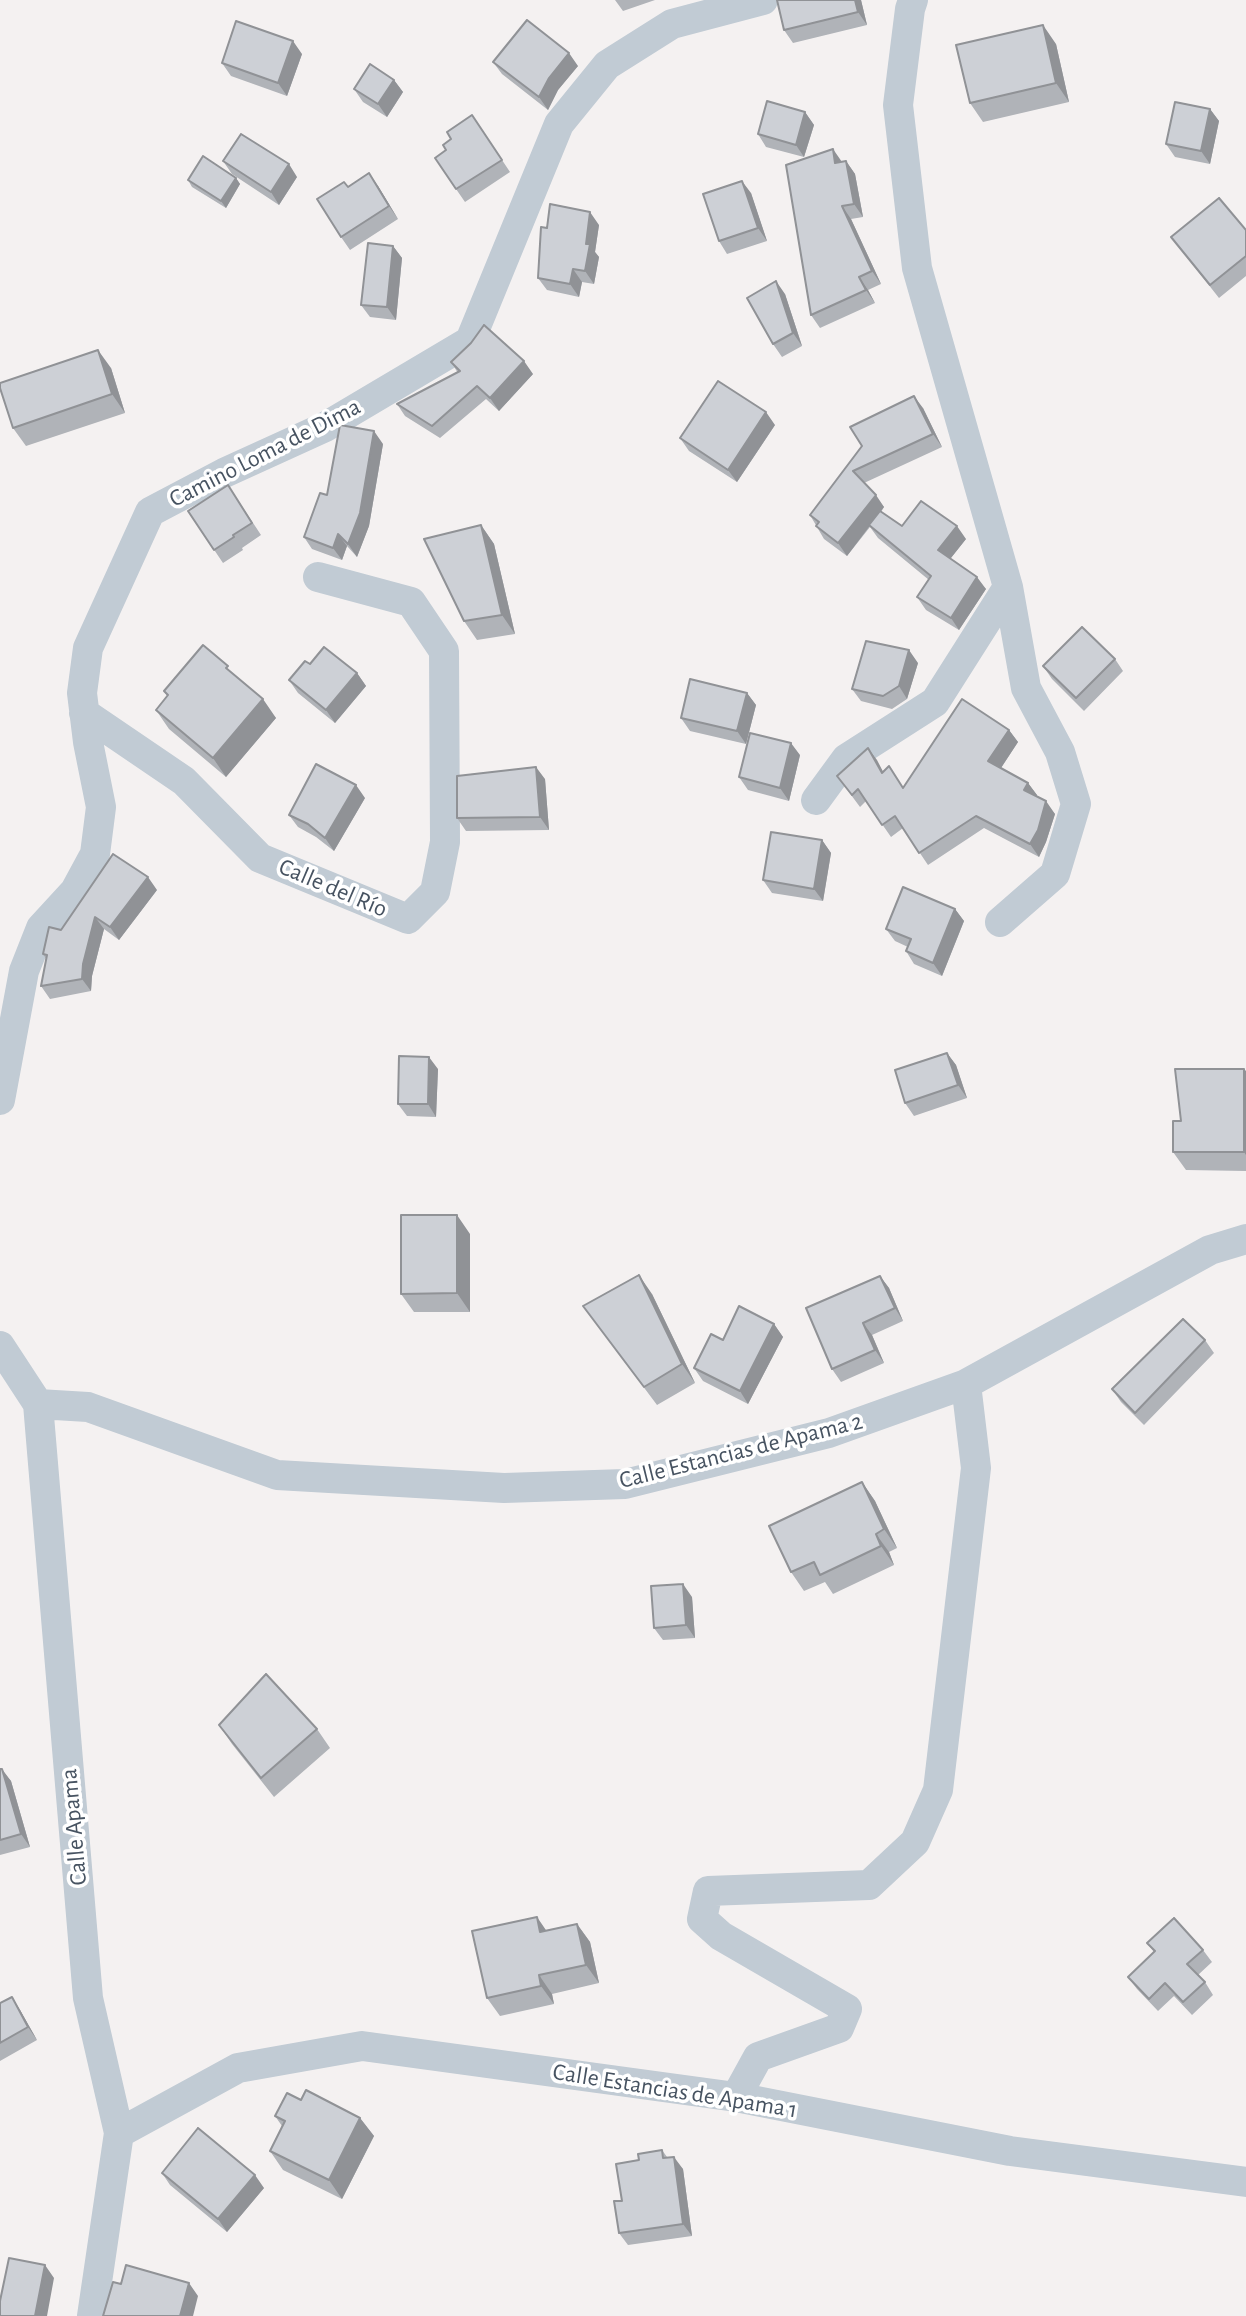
<!DOCTYPE html>
<meta charset="utf-8">
<style>
body{margin:0}
canvas{display:block;background:#f4f1f1}
</style>
<canvas width="1246" height="2316"></canvas>
<script>
const ctx = document.querySelector('canvas').getContext('2d');
ctx.lineJoin = 'round';
const poly = rows => new Path2D(rows.map(r => 'M' + r).join(''));
function strokePath(path, color, width, dash) { ctx.strokeStyle = color; ctx.lineWidth = width; ctx.lineCap = dash ? 'butt' : 'round'; ctx.setLineDash(dash || []); ctx.stroke(path); }
function fill(path, color) { ctx.fillStyle = color; ctx.fill(path, 'evenodd'); }
function label(font, color, halo, rows, align = 'center') {
  ctx.font = font + ' "Alegreya Sans",sans-serif'; ctx.lineWidth = 7; ctx.setLineDash([]); ctx.textBaseline = 'middle'; ctx.strokeStyle = halo; ctx.fillStyle = color; for (const [text, x, y, turn = 0] of rows) {
    ctx.save(); ctx.translate(x, y); ctx.rotate((+turn || 0) * Math.PI / 180); ctx.textAlign = isNaN(turn) ? turn : align; if (halo) ctx.strokeText(text, 0, 0); ctx.fillText(text, 0, 0); ctx.restore();
  }
}
strokePath(poly([
 [913,0,910,9,898,105,917,268,1008,587,1026,688,1060,752,1076,804,1055,874,1000,922],
 [84,713,184,781,260,858,408,919,435,892,445,842,444,651,411,602,318,577],
 [816,800,846,759,935,702,1008,587],
 [0,1100,24,971,41,928,75,891,95,854,101,807,88,742,82,693,88,648,150,512,224,473,325,427,470,341,559,124,607,65,672,24,763,0],
 [0,1346,38,1404,88,1998,119,2133,92,2316],
 [38,1404,88,1407,277,1475,504,1488,625,1484,829,1433,966,1384,1210,1250,1246,1239],
 [736,2097,758,2057,839,2028,847,2009,721,1936,702,1919,708,1891,869,1885,915,1842,938,1790,976,1468,966,1384],
 [119,2133,238,2068,362,2046,736,2097,1010,2151,1246,2182]
]), '#c1cbd4', 30);
fill(poly([
 [615,0,655,0,623,11],
 [861,0,867,25,793,43,784,30],
 [1056,44,1069,102,983,122,970,103],
 [302,54,287,96,231,76,222,63],
 [493,62,578,66,558,90,548,110,502,74],
 [394,80,403,92,387,117,363,102,354,89],
 [1210,109,1219,121,1210,164,1175,157,1166,144],
 [805,112,814,125,804,157,766,147,758,134],
 [472,115,510,172,465,202,456,189,451,139],
 [223,161,297,177,279,205,232,174],
 [846,161,855,174,863,217,851,219,881,284,868,290,875,303,820,328,811,315,842,162],
 [236,178,240,184,226,208,192,187,188,180],
 [378,186,398,219,350,250,341,237,348,187],
 [751,193,767,241,727,254,719,241],
 [599,225,595,252,599,257,594,284,582,282,579,297,547,290,538,278,547,228],
 [1246,230,1246,276,1219,298,1171,237],
 [393,246,402,258,396,320,370,317,361,305],
 [785,294,802,346,782,357,773,344],
 [451,362,533,374,499,411,486,399,440,438,405,416,397,404,458,373],
 [111,368,125,413,26,446,13,428],
 [923,408,942,447,864,483,884,507,881,512,902,526,966,539,950,559,986,589,959,630,926,610,917,597,929,580,878,538,870,527,847,556,824,539,810,515,862,446],
 [775,425,737,482,689,451,680,438],
 [383,444,369,526,357,557,347,546,342,560,312,549,304,537,327,495],
 [228,485,261,535,242,548,243,550,223,563,188,511],
 [481,525,494,544,515,634,477,640,464,621],
 [1115,659,1123,671,1084,711,1052,679,1043,666],
 [918,663,907,699,892,709,861,701,852,689],
 [310,664,357,673,366,686,335,723,298,693,289,680],
 [234,675,276,718,226,777,169,729,156,710,167,696,164,691],
 [747,693,756,705,746,744,690,731,681,718],
 [1009,730,1018,742,1001,768,1028,783,1037,795,1036,796,1055,814,1046,842,1039,857,984,828,928,865,903,828,891,837,866,801,860,807,837,776,868,748,883,772,903,787],
 [800,755,789,801,748,790,739,777],
 [545,779,549,830,466,831,457,818],
 [365,798,334,851,316,837,298,827,289,815],
 [822,840,831,853,823,901,772,893,763,880],
 [157,890,119,940,104,929,92,976,91,991,50,999,41,986,46,959,43,954,61,930],
 [955,909,964,921,942,976,914,964,906,951,908,947,895,941,886,929],
 [947,1053,956,1065,967,1098,914,1116,905,1103],
 [438,1069,436,1117,407,1116,398,1104],
 [1246,1071,1246,1171,1186,1170,1173,1152,1181,1121],
 [470,1234,470,1312,414,1312,401,1294],
 [880,1276,889,1288,903,1321,872,1335,884,1363,841,1382,832,1369],
 [652,1294,695,1383,657,1405,583,1306],
 [774,1324,783,1337,748,1404,703,1381,694,1368,723,1340],
 [1205,1340,1214,1353,1144,1425,1121,1402,1112,1389],
 [862,1482,875,1501,897,1548,889,1552,894,1565,833,1594,825,1582,804,1591,791,1572],
 [692,1597,695,1638,663,1640,654,1628],
 [219,1725,317,1729,330,1748,274,1797,232,1744],
 [0,1769,11,1781,30,1847,0,1855],
 [577,1924,590,1942,599,1983,552,1994,554,2004,500,2016,487,1998,546,1931],
 [1147,1943,1203,1950,1212,1962,1198,1975,1205,1982,1213,1995,1192,2015,1174,1996,1158,2011,1137,1989,1128,1977,1154,1952],
 [0,2003,20,2010,37,2040,0,2061],
 [301,2100,360,2118,374,2136,342,2199,283,2170,270,2151,282,2126,275,2116],
 [662,2150,667,2157,683,2169,692,2236,628,2245,619,2233,622,2201,639,2160],
 [162,2173,264,2188,227,2232,170,2185]
]), '#b0b3b8');
fill(poly([
 [855,0,861,0,867,25,858,12],
 [1043,25,1056,44,1069,102,1056,83],
 [293,41,302,54,287,96,278,83],
 [569,53,578,66,558,90,548,110,539,97,549,78],
 [394,80,403,92,387,117,378,104],
 [1210,109,1219,121,1210,164,1201,151],
 [805,112,814,125,804,157,796,145],
 [833,149,842,162,835,163],
 [846,161,855,174,863,217,854,204],
 [289,164,297,177,279,205,271,192],
 [369,173,378,186,398,219,389,206],
 [236,178,240,184,226,208,221,201],
 [742,181,751,193,767,241,758,228],
 [842,206,851,219,881,284,872,271],
 [590,212,599,225,595,252,599,257,594,284,585,271,586,244],
 [393,246,402,258,396,320,387,307],
 [573,269,582,282,579,297,570,284],
 [859,277,868,290,875,303,866,290],
 [776,281,785,294,802,346,793,333],
 [98,350,111,368,125,413,112,394],
 [524,361,533,374,499,411,490,398],
 [914,396,923,408,942,447,933,434],
 [766,412,775,425,737,482,728,470],
 [374,431,383,444,369,526,357,557,348,544],
 [876,495,884,507,847,556,838,543],
 [481,525,494,544,515,634,502,615],
 [957,526,966,539,947,563,938,550],
 [338,534,347,546,342,560,333,548],
 [977,577,986,589,959,630,951,618],
 [909,650,918,663,907,699,899,686],
 [357,673,366,686,335,723,326,710],
 [747,693,756,705,746,744,737,731],
 [263,699,276,718,226,777,213,758],
 [1009,730,1018,742,997,774,988,761],
 [791,743,800,755,789,801,780,788],
 [868,748,877,760,890,785,882,773],
 [536,767,545,779,549,830,540,817],
 [1028,783,1037,795,1033,802,1024,790],
 [356,785,365,798,334,851,325,838],
 [1046,801,1055,814,1046,842,1039,857,1030,844],
 [822,840,831,853,823,901,814,889],
 [148,877,157,890,119,940,110,927],
 [955,909,964,921,942,976,933,963],
 [95,917,104,929,92,976,91,991,82,979,83,964],
 [947,1053,956,1065,967,1098,958,1085],
 [429,1057,438,1069,436,1117,428,1104],
 [1244,1069,1246,1071,1246,1155,1244,1152],
 [457,1215,470,1234,470,1312,457,1293],
 [639,1275,652,1294,695,1383,682,1364],
 [880,1276,889,1288,903,1321,895,1308],
 [863,1323,872,1335,884,1363,875,1350],
 [774,1324,783,1337,748,1404,740,1391],
 [862,1482,875,1501,897,1548,884,1529],
 [876,1534,889,1552,894,1565,881,1546],
 [683,1584,692,1597,695,1638,686,1625],
 [2,1769,11,1781,30,1847,21,1834],
 [537,1917,550,1936,540,1932],
 [577,1924,590,1942,599,1983,586,1965],
 [539,1975,552,1994,554,2004,541,1986],
 [12,1997,20,2010,37,2040,28,2027],
 [360,2118,374,2136,342,2199,329,2180],
 [674,2157,683,2169,692,2236,683,2224],
 [255,2175,264,2188,227,2232,218,2219],
 [45,2265,54,2278,47,2316,35,2316],
 [189,2283,198,2296,193,2316,180,2316]
]), '#909296');
const building = poly([
 [777,0,855,0,858,12,784,30,777,0],
 [527,20,569,53,549,78,539,97,493,62,527,20],
 [236,21,293,41,278,83,222,63,236,21],
 [1043,25,1056,83,970,103,956,45,1043,25],
 [370,64,394,80,378,104,354,89,370,64],
 [767,101,805,112,796,145,758,134,767,101],
 [1175,102,1210,109,1201,151,1166,144,1175,102],
 [472,115,502,160,456,189,435,158,446,150,443,145,451,139,447,132,472,115],
 [241,134,289,164,271,192,223,161,241,134],
 [833,149,835,163,846,161,854,204,842,206,872,271,859,277,866,290,811,315,786,165,833,149],
 [203,156,236,178,221,201,188,180,203,156],
 [369,173,389,206,341,237,317,199,344,182,348,187,369,173],
 [742,181,758,228,719,241,703,194,742,181],
 [1219,198,1246,230,1246,256,1210,285,1171,237,1219,198],
 [550,204,590,212,586,244,590,244,585,271,573,269,570,284,538,278,541,227,547,228,550,204],
 [368,243,393,246,387,307,361,305,368,243],
 [776,281,793,333,773,344,747,298,776,281],
 [484,325,524,361,490,398,477,386,432,426,397,404,460,371,451,362,471,343,484,325],
 [98,350,112,394,13,428,0,388,0,383,98,350],
 [718,381,766,412,728,470,680,438,718,381],
 [914,396,933,434,853,471,876,495,838,543,816,526,819,522,810,515,862,446,850,427,914,396],
 [340,425,374,431,360,513,348,544,338,534,333,548,304,537,320,493,327,495,340,425],
 [228,485,252,523,233,535,234,537,214,550,188,511,228,485],
 [921,501,957,526,938,550,977,577,951,618,917,597,931,576,869,525,880,511,902,526,921,501],
 [481,525,502,615,464,621,424,539,481,525],
 [1082,627,1115,659,1076,698,1043,666,1082,627],
 [866,641,909,650,899,686,883,696,852,689,866,641],
 [203,645,228,666,226,668,263,699,213,758,156,710,168,695,164,691,203,645],
 [324,647,357,673,326,710,289,680,305,661,310,664,324,647],
 [690,679,747,693,737,731,681,718,690,679],
 [962,699,1009,730,988,761,1028,783,1024,790,1046,801,1038,830,1030,844,976,816,919,853,895,816,882,825,858,789,852,795,837,776,868,748,882,773,889,766,903,788,962,699],
 [750,733,791,743,780,788,739,777,750,733],
 [316,764,356,785,325,838,308,824,289,815,316,764],
 [536,767,540,817,457,818,457,776,536,767],
 [771,832,822,840,814,889,763,880,771,832],
 [113,854,148,877,110,927,95,917,83,964,82,979,41,986,47,955,43,954,49,927,61,930,113,854],
 [903,887,955,909,933,963,906,951,911,939,886,929,903,887],
 [947,1053,958,1085,905,1103,895,1070,947,1053],
 [399,1056,429,1057,428,1104,398,1104,399,1056],
 [1175,1069,1244,1069,1244,1152,1173,1152,1173,1121,1181,1121,1175,1069],
 [401,1215,457,1215,457,1293,401,1294,401,1215],
 [639,1275,682,1364,644,1387,583,1306,639,1275],
 [880,1276,895,1308,863,1323,875,1350,832,1369,806,1308,880,1276],
 [739,1306,774,1324,740,1391,694,1368,711,1334,723,1340,739,1306],
 [1183,1319,1205,1340,1135,1413,1112,1389,1183,1319],
 [862,1482,884,1529,876,1534,881,1546,820,1575,814,1562,791,1572,769,1526,862,1482],
 [683,1584,686,1625,654,1628,651,1586,683,1584],
 [266,1674,317,1729,261,1778,219,1725,266,1674],
 [0,1769,2,1769,21,1834,0,1840,0,1769],
 [537,1917,540,1932,577,1924,586,1965,539,1975,541,1986,487,1998,472,1931,537,1917],
 [1174,1918,1203,1950,1187,1964,1205,1982,1183,2002,1165,1983,1149,1999,1128,1977,1155,1951,1147,1943,1174,1918],
 [12,1997,28,2027,0,2043,0,2003,12,1997],
 [306,2090,360,2118,329,2180,270,2151,285,2121,275,2116,287,2093,301,2100,306,2090],
 [198,2128,255,2175,218,2219,162,2173,198,2128],
 [662,2150,663,2158,674,2157,683,2224,619,2233,614,2201,622,2201,616,2164,639,2160,638,2154,662,2150],
 [9,2258,45,2265,35,2316,0,2316,0,2301,9,2258],
 [126,2265,189,2283,180,2316,103,2316,113,2282,121,2284,126,2265]
]);
fill(building, '#cdd0d6');
strokePath(building, '#909296', 2);
label('24px', '#475361', '#fff', [
 ["Camino Loma de Dima",265,453,-27],
 ["Calle del Río",333,888,23],
 ["Calle Estancias de Apama 2",741,1451,-14],
 ["Calle Apama",74,1827,-95],
 ["Calle Estancias de Apama 1",675,2091,9]
]);
</script>
